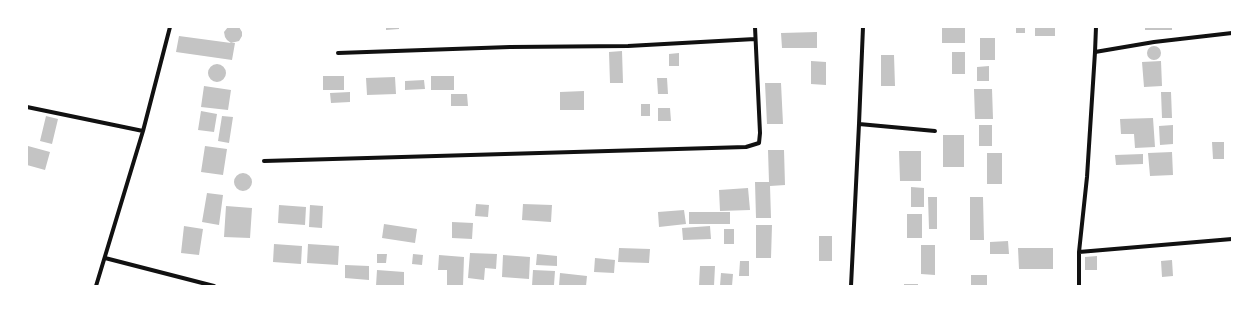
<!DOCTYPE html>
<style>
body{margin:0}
#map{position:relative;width:1259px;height:313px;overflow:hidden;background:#fff;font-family:"Nunito Sans",sans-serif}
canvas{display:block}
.frame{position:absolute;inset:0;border:28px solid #fff;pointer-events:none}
</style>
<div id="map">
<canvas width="1259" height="313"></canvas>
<div class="frame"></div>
</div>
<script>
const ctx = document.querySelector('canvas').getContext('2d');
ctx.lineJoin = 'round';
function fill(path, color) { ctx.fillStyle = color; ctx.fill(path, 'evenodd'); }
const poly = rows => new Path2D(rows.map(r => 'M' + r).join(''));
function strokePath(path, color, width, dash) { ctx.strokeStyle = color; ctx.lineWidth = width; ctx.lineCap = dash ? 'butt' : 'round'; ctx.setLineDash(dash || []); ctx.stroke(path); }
fill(poly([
 [228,27,239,27,242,32,242,36,239,41,231,43,235,43,232,60,176,52,179,36,231,43,227,40,225,37,224,32],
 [386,27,399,27,399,29,386,30],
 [942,27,965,27,965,43,942,43],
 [1016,27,1025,27,1025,33,1016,33],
 [1035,27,1055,27,1055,36,1035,36],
 [1145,27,1172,27,1172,30,1145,30],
 [817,32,817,48,782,48,781,33],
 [980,38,995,38,995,60,980,60],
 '1147 53a7 7 0 1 1 14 0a7 7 0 1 1-14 0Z',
 [622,51,623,83,610,83,609,52],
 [952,52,965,52,965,74,952,74],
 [679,53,679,66,669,66,669,54],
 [881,55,894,55,895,86,881,86],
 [811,61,826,62,826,85,811,84],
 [1161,61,1162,86,1144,87,1142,62],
 '208 73a9 9 0 1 1 18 0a9 9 0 1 1-18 0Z',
 [989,66,989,81,977,81,977,67],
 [323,76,344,76,344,90,323,90],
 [431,76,454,76,454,90,431,90],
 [395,77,396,94,367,95,366,78],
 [657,78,667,78,668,94,658,94],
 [424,80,425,89,405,90,405,81],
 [765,83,781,83,783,124,767,124],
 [204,86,231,90,228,110,201,107],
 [974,89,992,89,993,119,975,119],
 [584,91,584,110,560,110,560,92],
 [350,92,350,102,331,103,330,93],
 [1161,92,1171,92,1172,118,1162,118],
 [451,94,467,94,468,106,451,106],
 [641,104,650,104,650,116,641,116],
 [658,108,670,108,671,121,658,121],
 [201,111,217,114,214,132,198,130],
 [46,116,58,119,52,144,40,141],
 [222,116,233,117,229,143,218,141],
 [1153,118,1155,147,1135,148,1134,134,1121,134,1120,119],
 [979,125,992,125,992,146,979,146],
 [1173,125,1173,144,1160,145,1159,126],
 [943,135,964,135,964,167,943,167],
 [1212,142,1224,142,1224,159,1213,159],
 [28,146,50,152,45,170,27,165],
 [205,146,227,149,223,175,201,172],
 [768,150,784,150,785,185,770,186,771,218,756,218,755,182,769,182],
 [899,151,921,151,921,181,900,181],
 [1172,152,1173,175,1150,176,1148,153],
 [987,153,1002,153,1002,184,987,184],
 [1143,154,1143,164,1116,165,1115,155],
 '234 182a9 9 0 1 1 18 0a9 9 0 1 1-18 0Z',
 [911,187,924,188,924,207,911,207],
 [748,188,750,210,720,211,719,190],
 [207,193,223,195,219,225,202,222],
 [928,197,937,197,937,229,929,229],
 [970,197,983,197,984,240,970,240],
 [476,204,489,205,488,217,475,216],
 [523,204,552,205,551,222,522,220],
 [279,205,306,207,305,225,278,223],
 [310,205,323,206,322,228,309,227],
 [226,206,252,208,250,238,224,237],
 [684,210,686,224,659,227,658,212],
 [689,212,730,212,730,224,689,224],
 [907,214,922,214,922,238,907,238],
 [452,222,473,223,472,239,452,238],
 [384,224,417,229,415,243,382,238],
 [756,225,772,225,771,258,756,258],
 [184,226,203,229,199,255,181,253],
 [710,226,711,239,683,240,682,228],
 [724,229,734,229,734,244,724,244],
 [819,236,832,236,832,261,819,261],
 [1008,241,1009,254,990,254,990,242],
 [274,244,302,246,301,264,273,262],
 [308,244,339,246,338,265,307,263],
 [921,245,935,245,935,275,921,274],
 [619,248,650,249,649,263,618,262],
 [1018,248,1053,248,1053,269,1019,269],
 [470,253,497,254,496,269,485,268,484,280,468,278],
 [377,254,387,254,386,263,377,263],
 [413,254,423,255,422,265,412,264],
 [537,254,557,256,557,266,536,265],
 [439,255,464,257,463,286,447,285,447,270,438,270],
 [503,255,530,257,529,279,502,277],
 [1097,256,1097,270,1085,270,1085,257],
 [595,258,615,260,614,273,594,272],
 [1172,260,1173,276,1162,277,1161,261],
 [740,261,749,261,749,276,739,276],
 [345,265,369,266,369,280,345,278],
 [700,266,715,266,714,286,699,286],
 [377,270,404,272,404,286,376,286],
 [533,270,555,271,554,285,532,286],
 [560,273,587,276,586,286,559,286],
 [721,273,733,274,732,286,720,286],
 [971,275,987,275,987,286,971,286],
 [904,284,918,284,918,286,904,286]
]), '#c4c4c4');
strokePath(poly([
 [1095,52,1154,42,1232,33],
 [338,53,510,47,628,46,755,39],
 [27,107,143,131],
 [859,124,935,131],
 [264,161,746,147,759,143,760,133,755,27],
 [1079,252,1232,239],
 [105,258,214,286],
 [96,286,143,131,170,27],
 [851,286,859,124,863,27],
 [1079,286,1079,252,1087,177,1095,52,1096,27]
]), '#111', 4);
</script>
